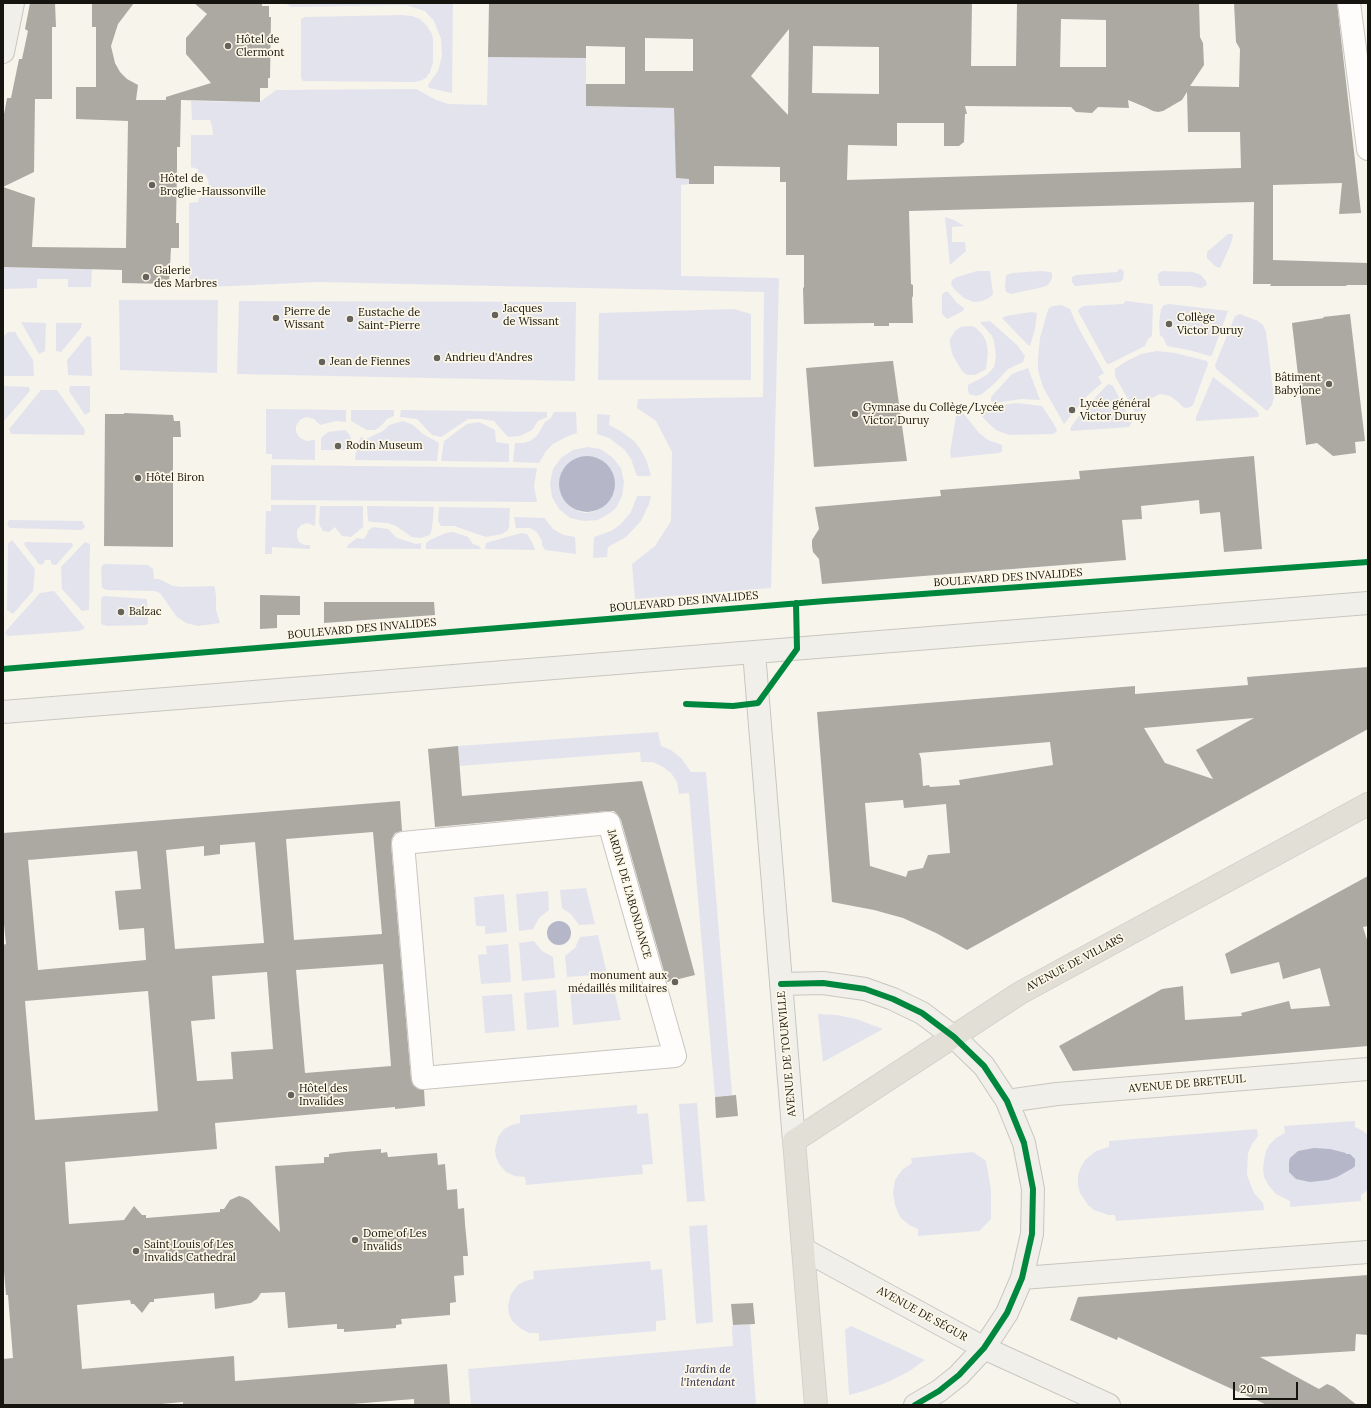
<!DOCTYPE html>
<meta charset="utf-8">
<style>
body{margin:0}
#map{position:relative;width:1371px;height:1408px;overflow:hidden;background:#f7f4ec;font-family:Lora,serif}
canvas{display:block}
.frame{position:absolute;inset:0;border:4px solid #16140e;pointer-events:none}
.scale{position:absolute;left:1233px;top:1382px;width:65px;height:18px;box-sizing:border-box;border:2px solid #16140e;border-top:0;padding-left:5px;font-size:12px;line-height:14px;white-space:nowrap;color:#16140e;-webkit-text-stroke:3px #fcf7e7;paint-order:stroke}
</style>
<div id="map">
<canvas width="1371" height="1408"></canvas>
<div class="frame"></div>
<div class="scale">20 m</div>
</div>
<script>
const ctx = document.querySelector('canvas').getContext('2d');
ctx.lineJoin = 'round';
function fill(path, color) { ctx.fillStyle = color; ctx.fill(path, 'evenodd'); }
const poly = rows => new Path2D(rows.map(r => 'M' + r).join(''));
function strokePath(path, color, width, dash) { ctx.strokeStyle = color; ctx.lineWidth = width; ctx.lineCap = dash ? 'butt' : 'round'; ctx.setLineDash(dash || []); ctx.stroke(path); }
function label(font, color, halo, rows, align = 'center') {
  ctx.font = font + ' Lora,serif'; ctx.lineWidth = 3.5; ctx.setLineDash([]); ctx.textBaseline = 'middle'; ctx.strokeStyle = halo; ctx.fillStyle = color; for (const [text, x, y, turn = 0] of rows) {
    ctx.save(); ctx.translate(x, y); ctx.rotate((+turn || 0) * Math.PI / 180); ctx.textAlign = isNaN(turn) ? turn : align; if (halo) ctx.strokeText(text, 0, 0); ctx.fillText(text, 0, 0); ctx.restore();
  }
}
fill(poly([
 [285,3,453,3,452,93,429,88,428,85,438,71,442,56,441,39,434,21,425,11,406,5,291,7],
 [402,15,412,16,420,19,427,26,432,34,433,40,433,62,430,72,426,78,420,81,413,82,303,81,301,78,301,19,305,17],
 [488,57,586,58,586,106,674,108,674,129,677,129,676,178,689,179,689,184,681,185,681,276,779,278,771,588,635,599,632,564,655,546,671,521,672,452,656,421,637,408,638,399,763,397,764,292,318,282,189,288,189,203,198,202,199,198,208,192,209,187,208,180,205,174,198,173,198,169,191,167,191,135,213,135,212,126,210,120,192,120,191,101,260,102,276,90,416,89,436,100,448,104,487,105],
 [945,217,954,220,964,226,952,227,952,242,965,242,966,251,950,265],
 [1228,234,1232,234,1233,236,1230,246,1220,268,1215,266,1207,258,1207,252],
 [3,267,92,269,91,287,68,287,68,279,37,279,37,288,3,289],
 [1119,269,1121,269,1124,272,1123,279,1120,282,1075,286,1072,282,1072,277,1076,275,1117,272],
 [977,271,990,271,993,294,989,298,982,301,974,302,964,298,955,290,951,284,952,280,957,277],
 [1041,271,1050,272,1052,273,1052,279,1048,285,1043,287,1011,294,1006,292,1005,287,1006,275,1012,273],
 [1162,271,1193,272,1201,275,1206,281,1207,285,1201,288,1191,286,1161,286,1159,284,1158,280,1158,274],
 [945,292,948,292,957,303,964,308,963,311,947,319,942,314,942,295],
 [119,300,218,300,217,373,120,370],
 [239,301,576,302,575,381,237,374],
 [1126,301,1150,304,1153,305,1152,336,1148,339,1145,346,1109,364,1107,364,1079,313,1078,310,1083,306,1123,304],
 [1169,304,1228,311,1212,355,1210,356,1189,350,1167,346,1163,337,1160,336,1159,323,1161,309,1164,305],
 [1061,305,1070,309,1075,321,1083,336,1104,373,1098,377,1102,383,1087,396,1064,424,1043,387,1038,370,1038,357,1040,338,1047,313,1049,308,1053,306],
 [734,309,751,314,751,380,598,380,599,313],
 [1031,312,1037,313,1035,329,1030,346,1028,345,1002,318,1006,316],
 [1240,314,1258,321,1263,325,1266,332,1274,398,1272,405,1267,411,1216,369,1215,365,1235,316],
 [990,321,1017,345,1025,356,1023,362,1008,369,995,383,982,394,976,396,969,394,968,391,968,385,987,375,994,367,996,357,994,341,992,336,980,322],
 [21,322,46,323,45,351,39,354],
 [56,323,82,323,81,328,61,352,56,351],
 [970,326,975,327,982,334,986,341,988,352,986,369,975,375,967,375,962,371,953,356,950,345,950,339,955,331,961,327],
 [8,332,15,332,33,360,34,376,3,376,3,337],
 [87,336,91,337,92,376,68,375,67,360],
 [1157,351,1175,353,1207,361,1208,364,1193,405,1190,407,1186,408,1183,407,1177,401,1170,396,1160,394,1152,398,1144,405,1142,411,1135,412,1115,376,1115,369,1125,362,1141,354],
 [1028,368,1040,400,1021,399,995,403,991,401,991,397,1012,374],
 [1213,377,1256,410,1259,414,1258,417,1196,421,1196,417],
 [1109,384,1113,386,1132,422,1129,427,1071,431,1070,429,1071,427,1082,412,1106,386],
 [3,386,29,387,30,391,3,422],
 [70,386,90,386,90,412,85,415,69,391],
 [41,390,57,390,85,430,84,435,11,434,9,429],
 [979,403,995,406,1016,403,1042,406,1055,426,1057,431,1053,434,1009,435,996,430,987,422,975,408,975,404],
 [266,409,346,410,346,422,336,421,320,425,314,419,306,417,300,420,296,426,296,432,300,438,307,441,315,440,315,460,272,459,272,454,266,454],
 [351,410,394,410,394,416,387,419,382,425,375,430,367,430,351,421],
 [401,410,547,412,547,417,538,421,532,430,520,436,508,437,499,427,494,421,481,419,468,419,441,437,432,435,417,419,400,417],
 [554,412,576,412,577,433,568,436,553,444,546,451,539,463,513,462,515,443,523,443,530,441,537,436,545,422,551,418],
 [961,412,964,414,979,433,988,440,1002,445,1002,451,999,453,951,458,950,453,956,416],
 [597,414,610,415,609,425,622,432,634,441,641,450,647,462,651,476,637,476,631,459,625,450,609,438,597,434],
 [403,421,413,425,423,434,439,443,437,461,355,460,357,444,361,437,366,439,383,431,389,425],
 [479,422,495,430,496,442,509,444,509,462,441,461,444,441,467,424],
 [345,430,349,434,351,438,351,450,321,450,321,438,328,432],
 [587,447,600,449,612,457,621,468,624,482,622,496,616,508,610,513,598,520,584,521,570,518,559,509,552,497,550,483,553,469,561,458,573,450],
 [615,482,614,491,610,500,596,511,586,513,577,511],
 [271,465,537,468,534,486,537,502,271,500],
 [637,496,651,496,649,504,641,521,626,537,608,547,607,557,593,558,594,537,611,531,620,525,631,512],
 [271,505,316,505,315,526,307,523,301,525,297,530,297,537,299,542,304,545,310,545,310,549,272,547,272,554,265,554,266,511,271,511],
 [320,506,363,506,363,527,351,537,342,536,335,527,329,532,323,531,320,526,319,522],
 [367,506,434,507,432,529,430,535,421,538,412,537,396,526,388,523,372,522,368,521],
 [439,507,510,508,509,527,508,530,502,534,486,537,454,526,441,526,438,521],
 [514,517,545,518,545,519,553,529,558,532,564,535,575,537,576,554,545,550,542,545,542,541,537,532,530,528,516,528],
 [9,520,82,521,85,527,82,530,10,528,7,525],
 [373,527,388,529,397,538,416,544,421,543,421,549,347,548,348,545,357,538,364,539,369,530],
 [453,532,468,537,473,544,479,546,481,549,426,549,426,543,432,539,446,533],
 [521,533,527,534,533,544,535,550,485,549,486,543],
 [12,540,35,569,33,591,13,614,7,610,8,544],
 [26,542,72,543,73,546,56,565,54,565,51,563,51,560,45,560,44,563,41,565,39,564,25,546,24,543],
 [85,542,90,544,89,610,82,611,62,589,61,567],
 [104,564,148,565,153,569,154,579,159,579,173,586,181,587,214,586,215,589,216,596,216,610,220,623,198,626,186,623,177,617,160,593,154,591,107,590,102,588,101,567],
 [54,591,85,628,80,631,7,636,5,632,40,593],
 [104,596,147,599,148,624,145,625,107,626,101,624,101,599,102,597],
 [658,732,661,746,671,750,682,759,691,772,706,772,732,1095,715,1097,689,793,679,794,677,782,671,773,663,767,653,762,641,762,640,752,459,766,458,746],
 [586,888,595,924,579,925,571,914,562,908,560,890],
 [548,891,549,910,539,918,533,929,519,931,516,894],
 [504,894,507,932,485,934,485,926,476,926,474,897],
 [598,935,607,974,567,977,565,956,575,948,580,937],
 [534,941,542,951,553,957,555,978,522,981,519,943],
 [508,944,511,982,481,984,478,955,487,954,486,946],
 [613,985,621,1020,573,1025,570,988],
 [556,990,559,1027,527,1030,524,993],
 [512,994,515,1031,485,1033,482,996],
 [818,1014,837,1015,856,1019,883,1029,823,1062],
 [697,1103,705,1201,687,1202,679,1104],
 [637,1105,637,1114,648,1113,653,1164,642,1165,643,1174,526,1185,525,1177,515,1176,506,1172,499,1164,496,1157,495,1150,498,1137,504,1129,512,1125,520,1123,520,1115],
 [1355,1121,1355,1127,1363,1131,1368,1135,1368,1190,1361,1195,1361,1201,1290,1207,1290,1201,1276,1194,1269,1186,1264,1177,1263,1169,1264,1160,1266,1151,1270,1144,1276,1138,1285,1133,1284,1126],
 [1257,1129,1258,1136,1252,1144,1248,1153,1247,1175,1254,1193,1263,1203,1264,1210,1116,1221,1115,1215,1108,1215,1094,1210,1088,1205,1080,1193,1078,1185,1078,1175,1081,1167,1085,1160,1096,1151,1109,1147,1109,1141],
 [973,1152,986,1161,991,1190,991,1219,979,1231,918,1236,918,1229,909,1225,900,1217,895,1205,893,1193,895,1180,902,1170,912,1163,911,1158],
 [707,1225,713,1322,696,1324,689,1226],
 [650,1261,651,1270,662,1269,666,1320,656,1321,656,1331,539,1341,539,1333,529,1333,520,1328,512,1321,509,1314,508,1306,511,1294,518,1285,525,1281,534,1279,533,1271],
 [750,1324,756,1405,471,1405,468,1369,733,1346,732,1327,733,1325],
 [851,1326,925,1360,908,1372,888,1382,864,1391,849,1395,845,1330]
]), '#e3e3ed');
fill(poly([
 '559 484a28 28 0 1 1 56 0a28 28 0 1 1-56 0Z',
 '547 933a12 12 0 1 1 24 0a12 12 0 1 1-24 0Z',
 [1314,1148,1330,1149,1346,1153,1346,1154,1350,1154,1355,1159,1355,1166,1353,1168,1337,1177,1328,1180,1310,1182,1296,1179,1289,1172,1289,1162,1290,1158,1298,1151]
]), '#b5b6c8');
fill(poly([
 [30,3,55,3,56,27,52,27,52,99,35,99,34,172,3,187,35,198,32,247,126,248,128,121,76,119,76,87,96,87,96,27,92,27,92,3,134,3,118,24,111,46,115,63,120,72,127,79,138,85,136,100,166,100,166,97,211,83,186,54,186,38,207,14,194,3,262,3,262,6,269,6,269,17,271,17,270,78,268,78,268,88,260,88,260,102,181,100,180,147,177,147,177,167,176,223,179,223,179,248,171,248,169,284,122,283,122,270,3,267,3,120,7,98,11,98,19,59,22,59,28,31,25,29],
 [489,3,972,3,971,66,1016,66,1017,3,1199,3,1200,37,1203,43,1204,65,1190,86,1239,87,1240,49,1236,42,1234,3,1337,3,1361,213,1339,214,1342,183,1273,185,1273,260,1368,263,1368,285,1346,285,1347,286,1270,286,1271,284,1253,284,1254,202,909,211,911,284,913,285,913,296,912,298,913,323,889,323,889,326,874,326,874,323,804,324,803,288,804,287,804,255,786,255,786,182,780,182,780,167,714,166,714,184,689,184,689,179,676,178,674,108,586,106,586,84,625,84,625,47,586,46,586,58,488,57],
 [1061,19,1106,20,1106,67,1060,67],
 [789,29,788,115,751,76],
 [645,38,693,39,693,71,645,71],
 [813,46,879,47,879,94,812,93],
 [1187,92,1188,132,1240,132,1241,168,847,180,848,145,897,146,897,123,944,123,944,146,959,146,964,142,965,114,967,114,965,106,1071,107,1076,112,1092,113,1098,107,1129,108,1128,100,1145,107,1153,111,1158,112,1163,111,1182,100],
 [1350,314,1365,441,1355,442,1356,453,1333,456,1317,443,1306,445,1292,323,1324,318,1323,317],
 [891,361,893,361,907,461,814,467,806,368],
 [124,413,173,415,174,421,180,421,181,437,173,437,173,547,104,546,105,414,124,414],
 [1254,456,1262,549,1224,552,1220,512,1200,514,1199,500,1141,506,1142,519,1122,520,1126,560,822,584,819,559,813,552,812,546,812,540,819,529,815,507,941,496,940,490,1080,479,1079,471],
 [260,595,300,596,300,615,277,615,277,628,260,629],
 [324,602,434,602,435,615,324,623],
 [1368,667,1368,729,967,950,936,933,903,918,874,910,832,902,817,712,1135,686,1135,694,1248,685,1247,677],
 [1254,718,1196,750,1213,779,1165,763,1144,728],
 [1050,742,1053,765,959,780,960,785,930,787,929,785,923,786,921,759,919,753],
 [903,800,904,808,946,804,950,853,928,855,923,868,908,871,906,877,870,866,865,803],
 [458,746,462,796,642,781,695,975,667,982,621,820,618,815,614,811,608,811,435,827,428,749],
 [400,801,402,831,395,833,392,838,391,844,411,1079,413,1085,418,1089,424,1090,425,1106,395,1109,395,1107,215,1123,217,1149,65,1162,69,1224,124,1220,134,1206,142,1215,146,1215,146,1218,220,1212,220,1209,224,1209,230,1200,239,1196,243,1197,249,1200,280,1232,275,1166,324,1163,324,1157,329,1157,329,1154,344,1152,381,1149,381,1153,387,1152,388,1157,437,1153,438,1165,445,1164,447,1190,457,1189,458,1209,464,1208,465,1224,468,1256,463,1256,464,1275,454,1276,456,1302,450,1303,450,1315,401,1319,402,1324,396,1325,396,1328,344,1332,344,1329,337,1329,337,1324,288,1328,285,1292,261,1293,257,1299,251,1303,215,1309,214,1293,154,1299,154,1302,150,1302,142,1313,134,1304,131,1304,130,1300,77,1305,82,1369,234,1356,235,1381,447,1364,450,1405,414,1405,414,1399,340,1405,183,1405,183,1402,151,1405,3,1405,3,1359,13,1358,8,1295,6,1295,3,1260,3,945,6,944,3,914,3,833],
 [373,832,382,934,294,940,286,839],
 [255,842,264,943,175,949,166,850,204,846,204,856,220,854,220,845],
 [137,851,141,889,115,891,119,930,144,928,146,960,38,970,28,860],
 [383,964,391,1066,305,1073,296,970],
 [267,972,273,1049,231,1052,233,1079,197,1081,191,1021,215,1019,212,976],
 [148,991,158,1111,35,1120,25,1001],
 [1368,876,1368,926,1363,927,1368,943,1368,1046,1073,1071,1059,1046,1162,989,1183,986,1185,1020,1242,1016,1241,1013,1289,1001,1291,1009,1330,1006,1320,968,1283,979,1279,962,1231,974,1225,954],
 [736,1095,738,1116,716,1118,715,1097],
 [1368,1275,1368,1335,1356,1334,1355,1351,1260,1357,1319,1389,1327,1384,1334,1387,1357,1405,1267,1405,1118,1337,1117,1340,1070,1320,1078,1297],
 [753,1303,755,1324,733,1325,731,1304]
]), '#aca9a3');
const street = poly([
 [1349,3,1368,149],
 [609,823,675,1056,423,1078,403,843,609,823]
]);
const secondary = poly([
 [3,52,13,3],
 [754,652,794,1141],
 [3,712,1368,603],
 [781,984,823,983,865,989,893,999,922,1013,954,1037,984,1066,1007,1101,1024,1143,1033,1189,1032,1234,1022,1278,1007,1313,984,1348,959,1375,939,1391,915,1405],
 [1007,1101,1057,1094,1368,1069],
 [803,1249,984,1348,1109,1405],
 [1022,1278,1368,1252]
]);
const primary = poly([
 [816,1405,794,1141,1020,993,1368,804]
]);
strokePath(street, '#c8c6bf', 24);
strokePath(secondary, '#c8c6bf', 24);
strokePath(primary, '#d2d1cc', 24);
strokePath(street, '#fefdfc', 22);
strokePath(secondary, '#f0efe9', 22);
strokePath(primary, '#e2e0d6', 22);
strokePath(poly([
 [3,669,825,601,1368,562],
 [686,704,733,706,758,703,797,649,796,603],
 [781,984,823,983,865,989,893,999,922,1013,954,1037,984,1066,1007,1101,1024,1143,1033,1189,1032,1234,1022,1278,1007,1313,984,1348,959,1375,939,1391,915,1405]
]), '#00873e', 6);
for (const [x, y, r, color] of [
 [228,46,4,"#65625c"],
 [152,185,4,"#65625c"],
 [146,277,4,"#65625c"],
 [495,315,4,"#65625c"],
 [276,318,4,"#65625c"],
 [350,319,4,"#65625c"],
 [1169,324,4,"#65625c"],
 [437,358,4,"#65625c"],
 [322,362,4,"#65625c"],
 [1329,384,4,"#65625c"],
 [1072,410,4,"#65625c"],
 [855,414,4,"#65625c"],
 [338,446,4,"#65625c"],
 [138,478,4,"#65625c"],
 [121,612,4,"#65625c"],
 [675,982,4,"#65625c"],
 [291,1095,4,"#65625c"],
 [355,1240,4,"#65625c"],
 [136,1251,4,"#65625c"]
]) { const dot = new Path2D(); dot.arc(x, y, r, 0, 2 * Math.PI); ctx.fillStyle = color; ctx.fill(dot); strokePath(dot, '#fcf7e7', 1.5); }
label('11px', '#16140e', '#fcf7e7', [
 ["Hôtel de",236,40],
 ["Clermont",236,53],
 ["Hôtel de",160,179],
 ["Broglie-Haussonville",160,192],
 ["Galerie",154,271],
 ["des Marbres",154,284],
 ["Jacques",503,309],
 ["de Wissant",503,322],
 ["Pierre de",284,312],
 ["Wissant",284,325],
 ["Eustache de",358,313],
 ["Saint-Pierre",358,326],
 ["Collège",1177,318],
 ["Victor Duruy",1177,331],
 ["Andrieu d'Andres",445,358],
 ["Jean de Fiennes",330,362],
 ["Bâtiment",1321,378,"right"],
 ["Babylone",1321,391,"right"],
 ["Lycée général",1080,404],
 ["Victor Duruy",1080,417],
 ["Gymnase du Collège/Lycée",863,408],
 ["Victor Duruy",863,421],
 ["Rodin Museum",346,446],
 ["Hôtel Biron",146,478],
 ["Balzac",129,612],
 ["monument aux",667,976,"right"],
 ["médaillés militaires",667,989,"right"],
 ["Hôtel des",299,1089],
 ["Invalides",299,1102],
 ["Dome of Les",363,1234],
 ["Invalids",363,1247],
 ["Saint Louis of Les",144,1245],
 ["Invalids Cathedral",144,1258]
], 'left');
label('11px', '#16140e', '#fcf7e7', [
 ["BOULEVARD DES INVALIDES",1008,578,-4],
 ["BOULEVARD DES INVALIDES",684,602,-5],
 ["BOULEVARD DES INVALIDES",362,629,-5],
 ["JARDIN DE L'ABONDANCE",629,894,74],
 ["AVENUE DE VILLARS",1075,963,-28],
 ["AVENUE DE TOURVILLE",787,1054,-95],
 ["AVENUE DE BRETEUIL",1187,1084,-5],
 ["AVENUE DE SÉGUR",922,1314,29]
]);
label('italic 11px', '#2a2851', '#fcf7e7', [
 ["Jardin de",708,1370],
 ["l'Intendant",708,1383]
]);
</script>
